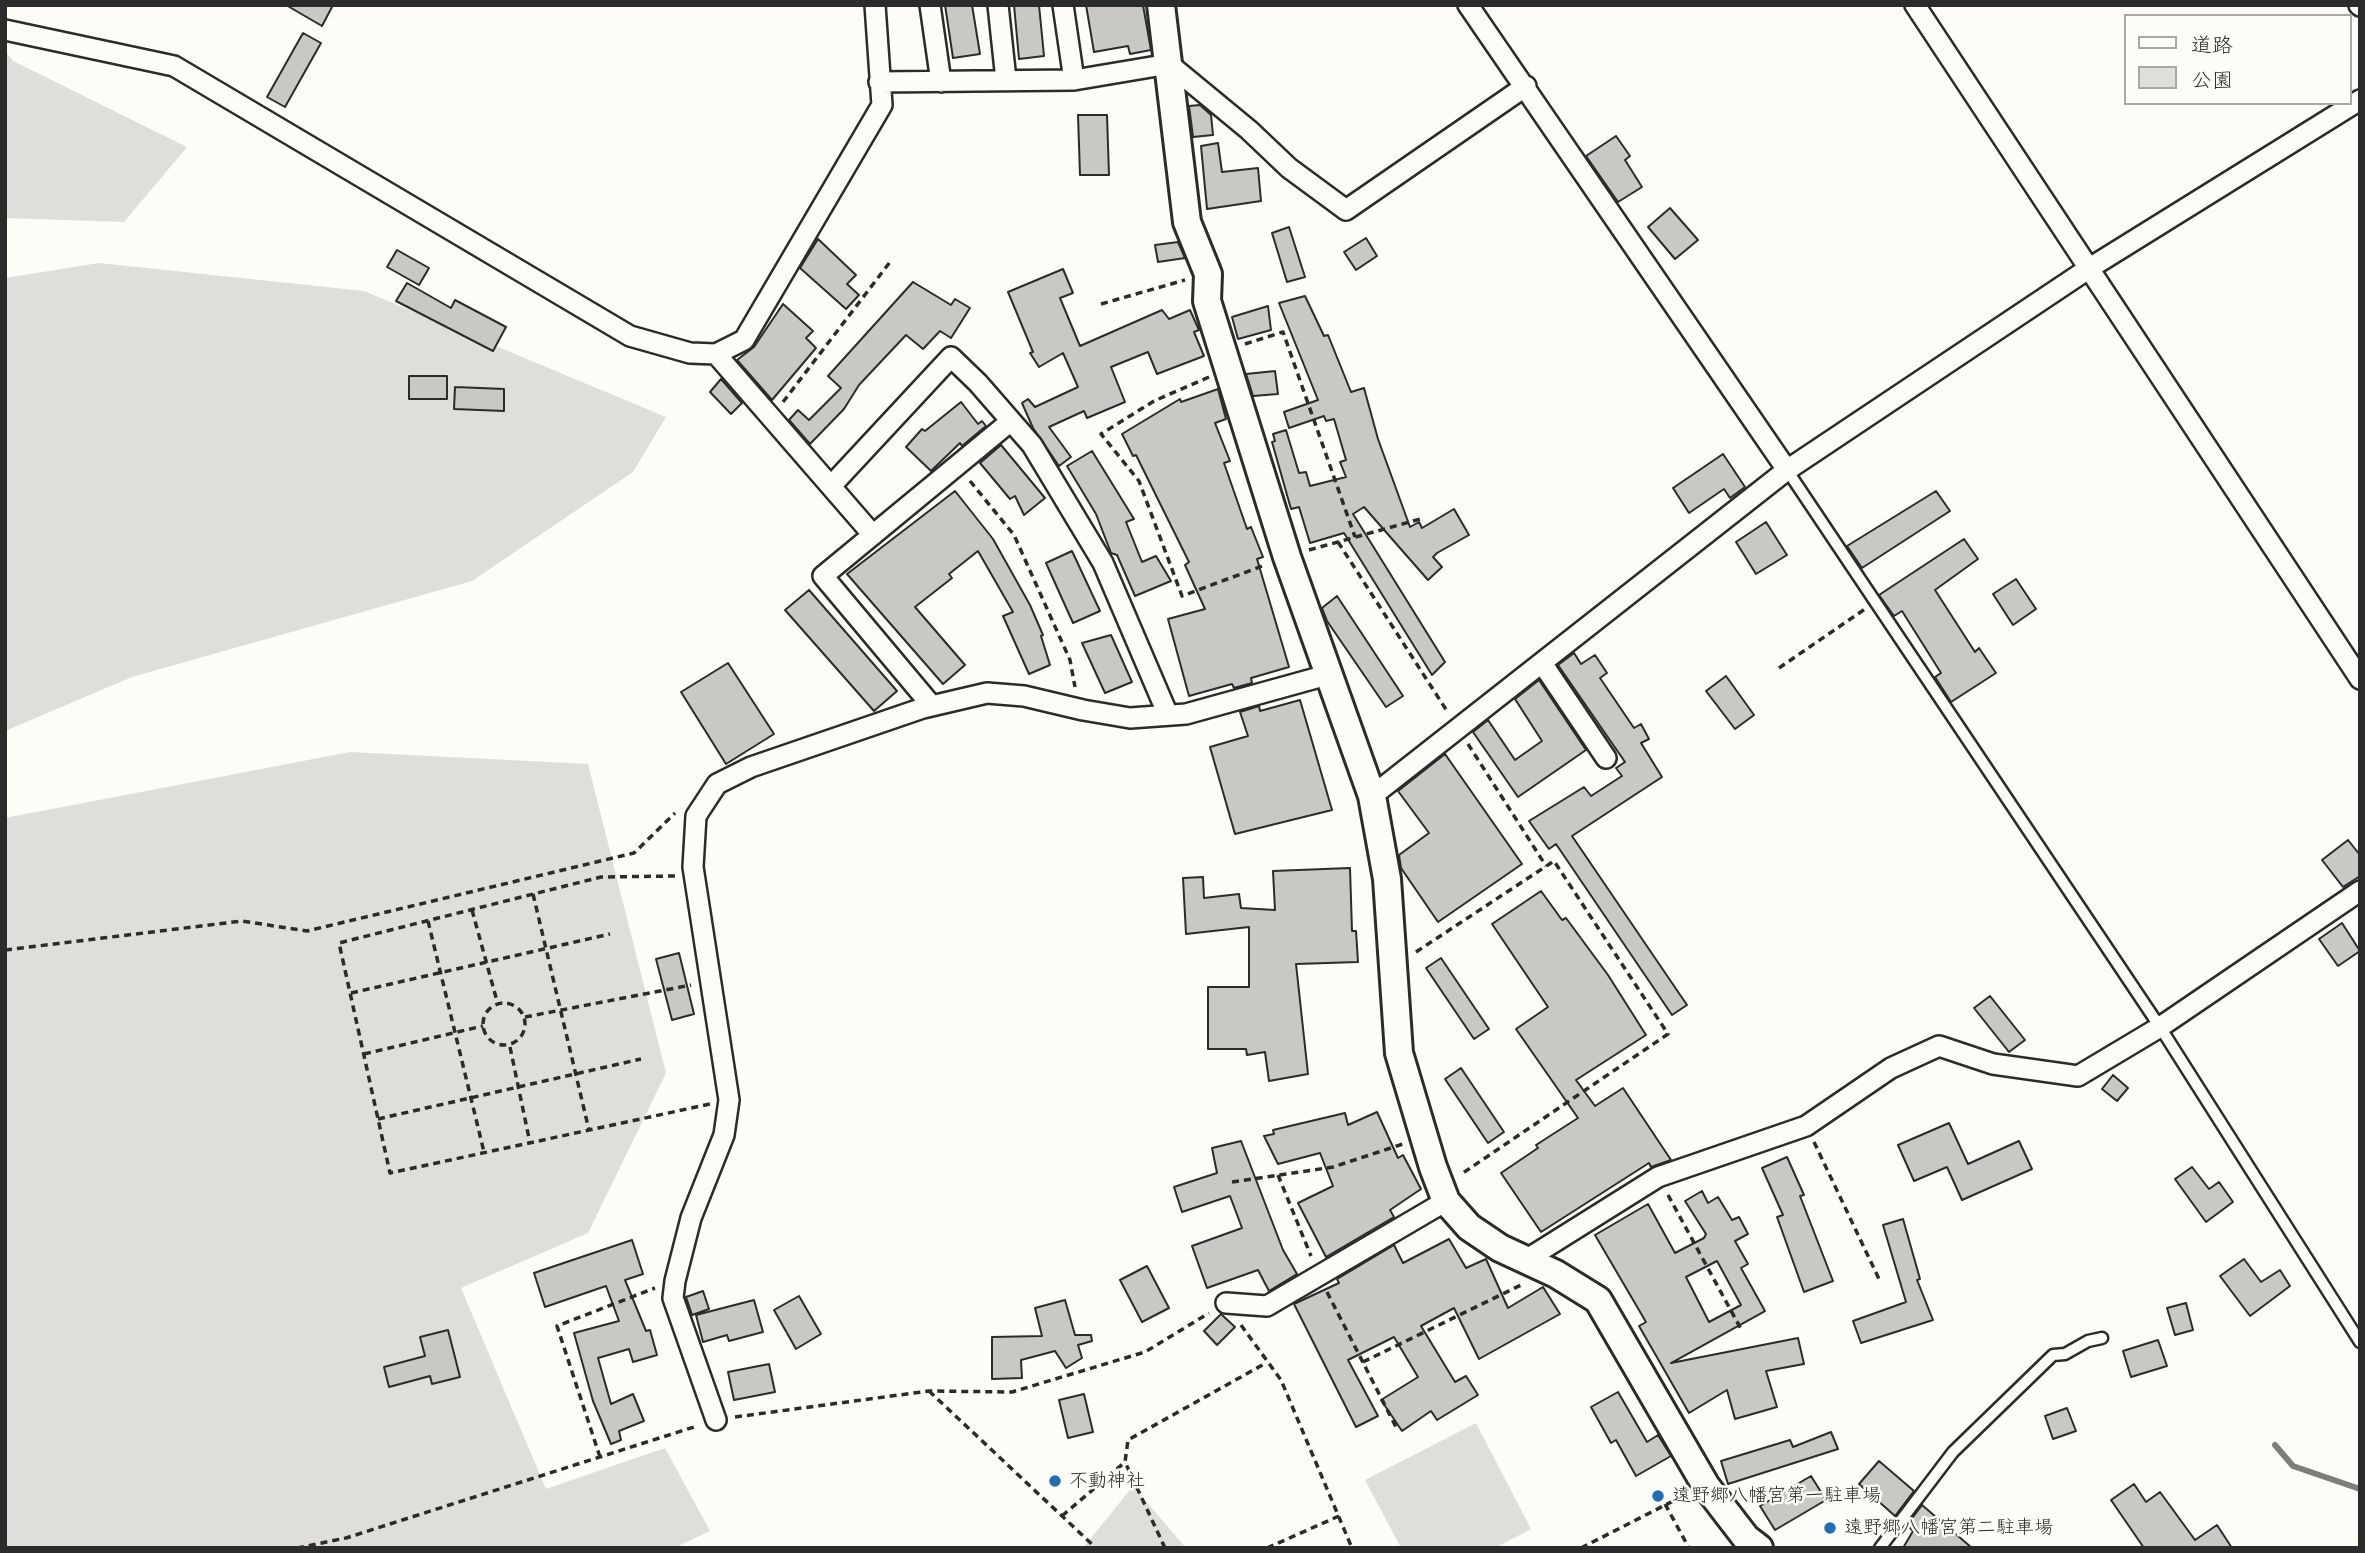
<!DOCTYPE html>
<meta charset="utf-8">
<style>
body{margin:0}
#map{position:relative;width:2365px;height:1553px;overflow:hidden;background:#fdfcf7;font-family:"Balsamiq Sans","Klee One",sans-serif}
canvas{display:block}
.frame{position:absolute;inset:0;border:7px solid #2b2b2b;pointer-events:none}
.legend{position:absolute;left:2124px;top:14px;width:228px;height:91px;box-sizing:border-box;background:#fdfcf7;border:2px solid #a9a8a5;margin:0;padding:9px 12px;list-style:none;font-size:21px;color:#2b2b2b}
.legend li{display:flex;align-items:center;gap:14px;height:35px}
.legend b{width:35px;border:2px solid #a9a8a5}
</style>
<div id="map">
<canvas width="2365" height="1553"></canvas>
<div class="frame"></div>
<ul class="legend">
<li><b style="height:9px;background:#fdfcf7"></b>道路</li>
<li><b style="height:19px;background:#dfdeda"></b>公園</li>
</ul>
</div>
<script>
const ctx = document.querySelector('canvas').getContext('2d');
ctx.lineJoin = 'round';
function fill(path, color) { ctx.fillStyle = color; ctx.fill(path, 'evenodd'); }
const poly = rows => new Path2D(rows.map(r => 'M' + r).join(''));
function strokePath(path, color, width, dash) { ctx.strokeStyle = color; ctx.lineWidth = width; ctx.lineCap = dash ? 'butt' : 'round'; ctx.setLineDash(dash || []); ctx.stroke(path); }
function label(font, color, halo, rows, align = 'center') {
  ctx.font = font + ' "Balsamiq Sans","Klee One",sans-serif'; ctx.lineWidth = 5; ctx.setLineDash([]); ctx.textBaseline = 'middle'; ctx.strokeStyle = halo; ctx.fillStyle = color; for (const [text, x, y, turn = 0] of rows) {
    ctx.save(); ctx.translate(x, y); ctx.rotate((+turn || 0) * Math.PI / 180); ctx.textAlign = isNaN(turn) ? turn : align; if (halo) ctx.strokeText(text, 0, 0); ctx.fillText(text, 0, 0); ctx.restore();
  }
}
fill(poly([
 [5,51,13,61,187,147,124,222,5,218],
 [99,263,364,291,666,417,633,472,472,581,132,677,5,731,5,278],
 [350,752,588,764,666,1073,588,1233,461,1288,546,1489,665,1448,710,1531,674,1548,5,1548,5,818],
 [1476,1423,1531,1529,1495,1548,1401,1548,1365,1480],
 [1133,1486,1186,1548,1083,1548]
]), '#dfdeda');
strokePath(poly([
 [2275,1445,2293,1466,2360,1489]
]), '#7e7d7b', 6);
const building = poly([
 [286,5,333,5,322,26,286,5],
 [945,5,972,5,980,54,953,58,945,5],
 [1014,5,1039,5,1044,56,1019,59,1014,5],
 [1086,5,1143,5,1151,50,1130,54,1128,46,1094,52,1086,5],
 [303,33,321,43,285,107,267,97,303,33],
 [1200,105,1211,115,1213,135,1193,137,1189,106,1200,105],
 [1078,115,1107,115,1109,175,1080,175,1078,115],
 [1616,136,1630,156,1625,160,1642,187,1618,202,1586,156,1616,136],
 [1218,143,1222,172,1258,168,1261,201,1207,209,1201,146,1218,143],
 [1670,208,1698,240,1675,259,1648,227,1670,208],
 [1289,227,1305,277,1287,282,1272,233,1289,227],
 [1366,238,1377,256,1356,270,1344,252,1366,238],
 [818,239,856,275,847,284,859,295,846,309,800,268,818,239],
 [1178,242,1185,258,1158,262,1155,245,1178,242],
 [397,250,429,268,419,285,387,267,397,250],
 [1063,269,1073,293,1060,298,1080,346,1162,310,1169,319,1190,310,1199,330,1194,332,1204,356,1157,374,1148,352,1111,367,1125,402,1087,418,1084,411,1049,427,1071,457,1059,466,1033,428,1022,403,1028,399,1035,407,1078,387,1063,353,1039,367,1030,353,1033,352,1008,292,1063,269],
 [913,282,951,305,955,299,970,308,951,338,940,331,923,349,906,335,859,385,844,409,810,444,789,420,798,410,809,420,841,388,828,376,913,282],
 [407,283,451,308,455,300,506,327,493,351,396,301,407,283],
 [1305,296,1324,336,1328,335,1351,392,1364,388,1378,439,1410,527,1419,522,1422,528,1454,509,1469,535,1437,553,1433,557,1442,567,1428,580,1364,507,1353,514,1445,662,1432,675,1344,533,1310,543,1299,507,1291,509,1272,442,1275,441,1273,434,1286,430,1299,473,1306,472,1310,486,1346,477,1340,462,1346,460,1334,419,1326,421,1324,416,1289,428,1284,412,1318,400,1279,303,1305,296],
 [783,304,813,331,806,338,816,348,772,400,737,360,754,347,783,304],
 [1268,306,1271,330,1238,339,1232,317,1268,306],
 [1275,371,1278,394,1253,396,1246,374,1275,371],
 [409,376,447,376,447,399,409,399,409,376],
 [721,379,742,403,731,414,710,392,721,379],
 [455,387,504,389,504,411,454,409,455,387],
 [1218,389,1226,419,1215,423,1230,461,1224,463,1247,529,1251,527,1263,557,1257,559,1289,667,1251,678,1252,683,1234,688,1232,684,1189,696,1168,619,1205,609,1185,565,1189,562,1136,455,1133,456,1122,434,1180,399,1181,402,1218,389],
 [961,402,978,424,982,421,986,426,962,446,960,443,931,471,906,447,922,429,925,431,961,402],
 [1001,445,1045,498,1024,515,1015,496,1010,499,980,463,1001,445],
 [1092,451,1134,519,1126,522,1142,562,1156,556,1171,581,1135,596,1117,555,1111,553,1096,514,1067,466,1092,451],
 [1723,454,1745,487,1730,498,1724,489,1689,513,1673,488,1723,454],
 [955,491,993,539,1030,605,1043,635,1041,636,1050,665,1029,674,1003,616,1013,612,978,551,949,574,952,578,915,607,965,665,943,684,847,574,955,491],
 [1936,491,1950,511,1862,568,1847,546,1936,491],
 [1766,522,1787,555,1756,574,1736,542,1766,522],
 [1964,539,1978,559,1935,590,1975,652,1979,648,1996,673,1951,702,1935,677,1941,673,1902,611,1894,616,1879,595,1964,539],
 [1072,551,1100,611,1073,623,1046,563,1072,551],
 [2016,579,2036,609,2013,625,1993,594,2016,579],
 [809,590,897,691,874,711,785,610,809,590],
 [1337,596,1403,696,1386,707,1327,621,1322,608,1337,596],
 [1111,635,1132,682,1105,693,1082,643,1111,635],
 [1574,653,1581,664,1595,655,1607,673,1600,678,1634,728,1641,724,1649,739,1641,743,1662,777,1572,836,1687,1005,1672,1015,1556,844,1549,849,1529,821,1584,787,1591,796,1622,776,1616,768,1625,762,1558,665,1574,653],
 [728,663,774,734,726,764,681,692,728,663],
 [1726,676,1754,715,1735,729,1706,691,1726,676],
 [1539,680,1586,750,1518,797,1473,732,1488,720,1515,760,1542,741,1515,699,1539,680],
 [1300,700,1332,810,1235,834,1210,747,1248,736,1240,712,1259,706,1260,711,1300,700],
 [1445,754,1522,864,1438,922,1401,868,1399,855,1429,833,1398,791,1445,754],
 [2348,840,2360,855,2360,876,2343,887,2322,860,2348,840],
 [1350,868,1352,931,1356,931,1358,962,1296,964,1308,1074,1269,1081,1265,1052,1247,1055,1246,1049,1208,1049,1208,987,1249,987,1249,927,1186,934,1183,878,1203,877,1204,898,1239,894,1241,908,1275,910,1273,871,1350,868],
 [1541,891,1562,920,1566,918,1608,975,1646,1035,1576,1080,1595,1106,1623,1088,1671,1160,1651,1167,1649,1163,1541,1232,1501,1173,1538,1148,1536,1145,1578,1118,1516,1029,1548,1007,1492,924,1541,891],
 [2342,923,2360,951,2338,966,2319,939,2342,923],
 [679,953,694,1014,672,1020,656,959,679,953],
 [1441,958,1489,1029,1474,1039,1426,968,1441,958],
 [1990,996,2025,1040,2009,1052,1974,1008,1990,996],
 [1461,1068,1504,1132,1488,1143,1445,1079,1461,1068],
 [2113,1075,2128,1088,2117,1101,2102,1089,2113,1075],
 [1377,1112,1398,1158,1403,1155,1421,1189,1390,1210,1394,1217,1326,1257,1298,1203,1333,1186,1320,1153,1278,1164,1264,1136,1274,1134,1273,1130,1345,1113,1348,1125,1377,1112],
 [1949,1123,1968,1164,2019,1141,2032,1169,1962,1200,1947,1167,1914,1181,1898,1145,1949,1123],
 [1241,1141,1283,1250,1297,1274,1269,1291,1258,1270,1207,1288,1192,1246,1242,1228,1230,1196,1182,1212,1174,1187,1217,1173,1212,1148,1241,1141],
 [1787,1157,1804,1195,1800,1196,1833,1281,1804,1292,1777,1217,1783,1215,1762,1168,1787,1157],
 [2192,1167,2209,1189,2219,1182,2233,1202,2206,1222,2175,1179,2192,1167],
 [1702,1191,1708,1203,1718,1197,1732,1220,1739,1217,1748,1234,1735,1241,1748,1264,1741,1268,1765,1311,1671,1363,1798,1338,1804,1364,1766,1371,1777,1407,1735,1419,1727,1390,1689,1413,1639,1326,1646,1322,1595,1235,1648,1204,1675,1253,1704,1238,1706,1234,1685,1201,1702,1191],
 [1717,1261,1741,1305,1709,1322,1686,1277,1717,1261],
 [1903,1219,1920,1279,1917,1280,1933,1320,1861,1343,1853,1321,1906,1302,1883,1225,1903,1219],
 [1449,1239,1466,1268,1486,1259,1508,1308,1543,1287,1560,1314,1479,1359,1454,1308,1421,1326,1455,1382,1466,1376,1478,1395,1437,1420,1431,1411,1402,1431,1381,1400,1418,1377,1394,1337,1348,1360,1378,1416,1356,1427,1294,1304,1339,1283,1337,1279,1394,1245,1403,1263,1449,1239],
 [632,1240,643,1274,625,1280,646,1331,650,1330,657,1355,633,1362,629,1349,598,1358,611,1404,633,1394,644,1421,619,1431,621,1440,611,1444,593,1401,574,1333,619,1321,606,1286,545,1307,534,1273,632,1240],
 [2244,1259,2261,1282,2280,1270,2290,1286,2250,1316,2220,1276,2244,1259],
 [1147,1266,1169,1308,1142,1322,1120,1280,1147,1266],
 [703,1291,709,1309,692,1315,686,1297,703,1291],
 [799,1296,821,1334,796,1349,774,1310,799,1296],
 [754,1300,763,1332,729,1341,727,1335,703,1342,696,1315,754,1300],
 [1065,1300,1075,1335,1091,1335,1092,1341,1078,1345,1082,1358,1066,1368,1055,1351,1021,1360,1022,1378,992,1379,992,1337,1042,1336,1035,1308,1065,1300],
 [2186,1303,2193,1330,2175,1335,2167,1308,2186,1303],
 [1221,1314,1235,1327,1217,1345,1204,1331,1221,1314],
 [448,1330,460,1377,432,1384,430,1376,389,1387,384,1367,425,1356,420,1337,448,1330],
 [2158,1340,2167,1366,2131,1377,2123,1351,2158,1340],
 [769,1364,775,1392,734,1400,728,1372,769,1364],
 [1618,1392,1647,1442,1658,1435,1671,1456,1636,1476,1616,1440,1611,1443,1591,1407,1618,1392],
 [1084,1394,1093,1432,1068,1438,1059,1400,1084,1394],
 [2067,1408,2076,1431,2053,1439,2045,1416,2067,1408],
 [1831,1432,1838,1449,1728,1484,1721,1461,1790,1440,1793,1447,1831,1432],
 [1879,1461,1914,1491,1895,1516,1859,1484,1879,1461],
 [1811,1476,1826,1500,1775,1530,1760,1506,1811,1476],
 [2134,1484,2146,1502,2160,1492,2195,1540,2217,1525,2232,1548,2144,1548,2111,1500,2134,1484],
 [1922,1505,1972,1548,1903,1548,1913,1531,1907,1525,1922,1505]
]);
fill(building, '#c9c8c4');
strokePath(building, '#2b2b2b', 2);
const lane = poly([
 [1787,470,2160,1027,2360,1342],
 [1880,1548,1953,1452,2053,1355,2065,1354,2088,1341,2102,1338]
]);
const street = poly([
 [930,5,941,82],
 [998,5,1006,80],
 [1063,5,1074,80],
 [1468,5,1787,470],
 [1915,5,2360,679],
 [2359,5,2360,6],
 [5,30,174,66,630,336,690,353,716,354,744,340,882,105,875,5],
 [879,82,1074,80,1169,64,1249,130,1289,168,1346,210,1526,86],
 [716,354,873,535],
 [831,486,951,357,978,383,1032,445,1103,563,1168,715],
 [1542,663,1606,758],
 [932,706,823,576,1011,421],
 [1372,796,1787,470,2088,269,2360,100],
 [1524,1261,1658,1177,1806,1126,1891,1068,1939,1046,1993,1064,2078,1076,2160,1027,2360,891],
 [1226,1303,1267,1306,1446,1201],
 [716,1420,673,1298,675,1281,691,1218,724,1135,729,1100,693,867,696,816,717,784,751,767,923,708,987,693,1024,696,1083,710,1130,718,1186,714,1327,675]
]);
const secondary = poly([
 [1161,5,1187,222,1208,274,1207,301,1287,557,1372,796,1387,879,1399,1053,1433,1167,1446,1201,1469,1227,1500,1248,1556,1274,1598,1300,1706,1486,1746,1538,1759,1548]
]);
strokePath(lane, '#2b2b2b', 15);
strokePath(street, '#2b2b2b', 24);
strokePath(secondary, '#2b2b2b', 32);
strokePath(poly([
 [1101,304,1185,280],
 [1245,344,1283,332,1355,537],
 [1209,377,1154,401,1101,434,1139,481,1182,596,1265,565],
 [783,402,890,262],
 [970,481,1014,535,1070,660,1075,687],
 [1338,542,1447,711],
 [1309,550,1424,518],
 [1779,668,1865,609],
 [1468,744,1546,866],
 [675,876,601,877,339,943,390,1173,710,1104],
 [533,894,589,1130],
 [472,910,497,1001],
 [428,921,484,1152],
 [5,950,242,921,307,931,634,853,675,813],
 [1416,952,1554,861,1668,1034,1460,1175],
 [351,993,610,934],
 '483 1024a21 21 0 1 1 42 0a21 21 0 1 1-42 0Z',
 [525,1017,691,985],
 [510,1047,530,1143],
 [364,1054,483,1026],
 [378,1119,641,1059],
 [1814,1142,1879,1279],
 [1278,1175,1311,1256],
 [1232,1182,1333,1167,1403,1144],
 [1668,1195,1741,1329],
 [1327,1292,1396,1427],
 [1241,1325,1281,1380,1352,1548],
 [1363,1362,1521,1285],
 [929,1391,1096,1548],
 [735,1417,929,1391,1012,1392,1145,1352,1209,1313],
 [600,1457,557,1326,655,1288],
 [1665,1504,1689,1548],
 [1062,1516,1125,1462],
 [297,1548,346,1538,697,1426],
 [1165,1548,1125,1462,1128,1440,1266,1363],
 [1267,1548,1339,1516],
 [1581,1548,1685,1495]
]), '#2b2b2b', 3.5, [7, 5]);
strokePath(lane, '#fdfcf7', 10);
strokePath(street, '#fdfcf7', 19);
strokePath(secondary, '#fdfcf7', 26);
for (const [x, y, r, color] of [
 [1055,1481,7,"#1f6fb2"],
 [1658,1496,7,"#1f6fb2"],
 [1830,1528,7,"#1f6fb2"]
]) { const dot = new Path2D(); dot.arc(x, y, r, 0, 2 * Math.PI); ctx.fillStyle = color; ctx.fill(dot); strokePath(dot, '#fdfcf7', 2.5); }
label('19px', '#2b2b2b', '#fdfcf7', [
 ["不動神社",1069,1481],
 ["遠野郷八幡宮第一駐車場",1672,1496],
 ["遠野郷八幡宮第二駐車場",1844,1528]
], 'left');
</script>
